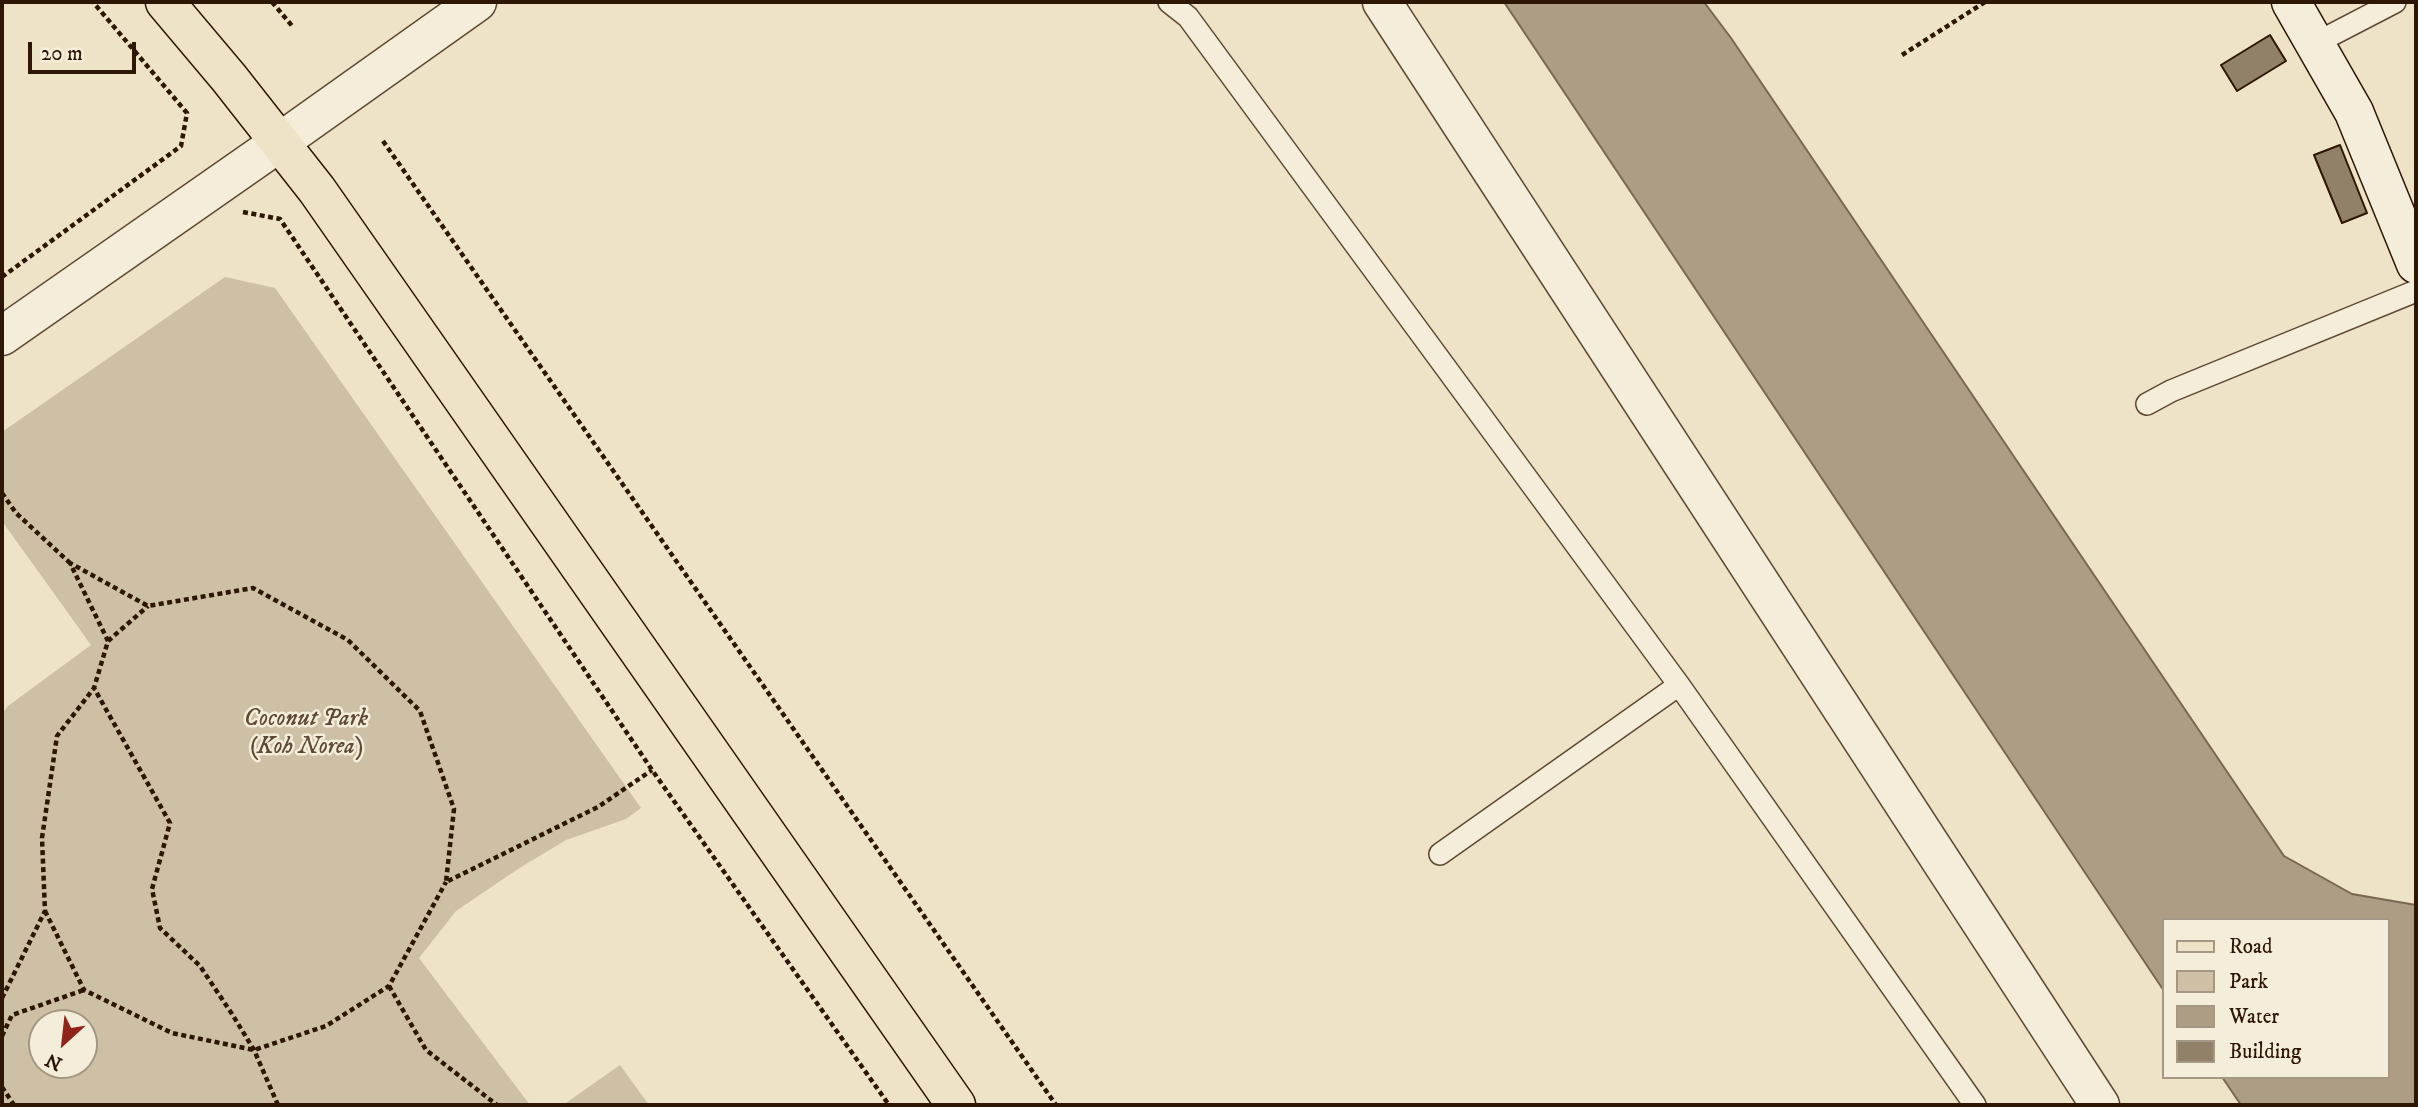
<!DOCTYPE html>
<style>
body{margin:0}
#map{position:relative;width:2418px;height:1107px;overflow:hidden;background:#eee3c6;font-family:"IM FELL DW Pica",serif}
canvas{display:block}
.frame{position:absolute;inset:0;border:4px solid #2d1604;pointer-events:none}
.legend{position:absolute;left:2162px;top:918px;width:228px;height:161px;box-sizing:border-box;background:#f4edda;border:2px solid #a49784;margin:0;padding:9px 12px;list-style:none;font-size:21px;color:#2d1604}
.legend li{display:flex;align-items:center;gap:14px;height:35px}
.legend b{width:35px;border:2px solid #a49784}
.north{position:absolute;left:28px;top:1009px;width:70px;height:70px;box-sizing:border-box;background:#f4edda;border:2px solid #a49784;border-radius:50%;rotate:207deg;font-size:19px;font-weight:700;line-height:28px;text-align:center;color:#2d1604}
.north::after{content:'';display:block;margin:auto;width:24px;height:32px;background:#8f2418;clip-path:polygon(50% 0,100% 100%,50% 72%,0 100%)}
.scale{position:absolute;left:28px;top:42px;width:108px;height:32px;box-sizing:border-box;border:4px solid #2d1604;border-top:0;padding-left:9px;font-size:21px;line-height:24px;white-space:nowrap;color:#2d1604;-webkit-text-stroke:5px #f4edda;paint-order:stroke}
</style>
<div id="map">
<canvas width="2418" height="1107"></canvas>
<div class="frame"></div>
<ul class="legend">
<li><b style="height:9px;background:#eee3c6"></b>Road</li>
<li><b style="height:19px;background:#cdc0a5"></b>Park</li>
<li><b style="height:19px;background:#ac9d84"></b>Water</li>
<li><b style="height:19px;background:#918169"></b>Building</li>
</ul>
<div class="north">N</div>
<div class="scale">20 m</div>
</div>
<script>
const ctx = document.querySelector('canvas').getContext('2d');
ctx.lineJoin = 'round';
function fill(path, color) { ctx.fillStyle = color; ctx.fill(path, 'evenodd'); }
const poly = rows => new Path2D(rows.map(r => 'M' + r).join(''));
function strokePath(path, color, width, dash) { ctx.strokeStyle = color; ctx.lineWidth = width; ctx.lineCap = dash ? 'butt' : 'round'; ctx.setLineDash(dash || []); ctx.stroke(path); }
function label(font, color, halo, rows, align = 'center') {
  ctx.font = font + ' "IM FELL DW Pica",serif'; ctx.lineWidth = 5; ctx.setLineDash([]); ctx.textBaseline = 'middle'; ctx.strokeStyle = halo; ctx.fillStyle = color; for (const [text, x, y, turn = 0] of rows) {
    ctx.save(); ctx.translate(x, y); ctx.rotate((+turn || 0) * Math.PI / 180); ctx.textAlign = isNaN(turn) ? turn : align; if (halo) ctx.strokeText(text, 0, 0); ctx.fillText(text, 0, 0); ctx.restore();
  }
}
fill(poly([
 [225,277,275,288,641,808,626,819,566,840,518,869,456,911,419,958,530,1105,2,1105,2,714,8,706,91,645,2,521,2,432],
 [42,1023,84,1023,84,1065,42,1065],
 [620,1065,649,1105,563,1105]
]), '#cdc0a5');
const water = poly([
 [1504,2,1704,2,1731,38,2284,856,2352,894,2416,905,2416,1105,2241,1105,2222,1077,2388,1077,2388,920,2164,920,2164,991,1504,2]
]);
fill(water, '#ac9d84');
strokePath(water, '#796751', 2);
const building = poly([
 [2270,35,2286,61,2237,91,2221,65,2270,35],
 [2340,145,2367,213,2342,223,2314,155,2340,145]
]);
fill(building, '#918169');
strokePath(building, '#2d1604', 2);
const lane = poly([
 [1169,2,1188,17,1679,685,1975,1105],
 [2316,43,2395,2],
 [2147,404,2171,391,2416,291],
 [1440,854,1679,685]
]);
const street = poly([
 [1382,2,2100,1105],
 [2,336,280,142,477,2]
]);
const secondary = poly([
 [2291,2,2354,112,2416,264]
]);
const primary = poly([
 [165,2,229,78,317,190,956,1105]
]);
strokePath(lane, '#5d4934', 24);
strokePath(street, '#5d4934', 41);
strokePath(secondary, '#2d1604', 41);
strokePath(primary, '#2d1604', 41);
strokePath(poly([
 [272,2,293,27],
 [1902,55,1985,2],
 [383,141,1056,1105],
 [243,212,280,219,652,770,889,1105],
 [2,277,181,146,187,113,93,2],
 [2,493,16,513,70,563],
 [108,641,148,606],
 [45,911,84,990,172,1033,254,1050,326,1026,389,986,446,882],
 [389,986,426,1050,497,1105],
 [2,998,45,911,42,838,57,736,94,688],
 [2,1036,12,1015,84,990],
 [2,1087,14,1105],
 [278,1105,254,1050,232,1014,200,966,160,928,152,889,170,823,94,688,108,641,70,563,148,606,253,588,348,640,420,711,454,809,446,882,598,807,652,770]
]), '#2d1604', 4.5, [5, 3.5]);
strokePath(lane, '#f4edda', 21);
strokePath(street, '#f4edda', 38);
strokePath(secondary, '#f4edda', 38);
strokePath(primary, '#eee3c6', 38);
label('italic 24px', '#5d4934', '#f4edda', [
 ["Coconut Park",306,720],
 ["(Koh Norea)",306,748]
]);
</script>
